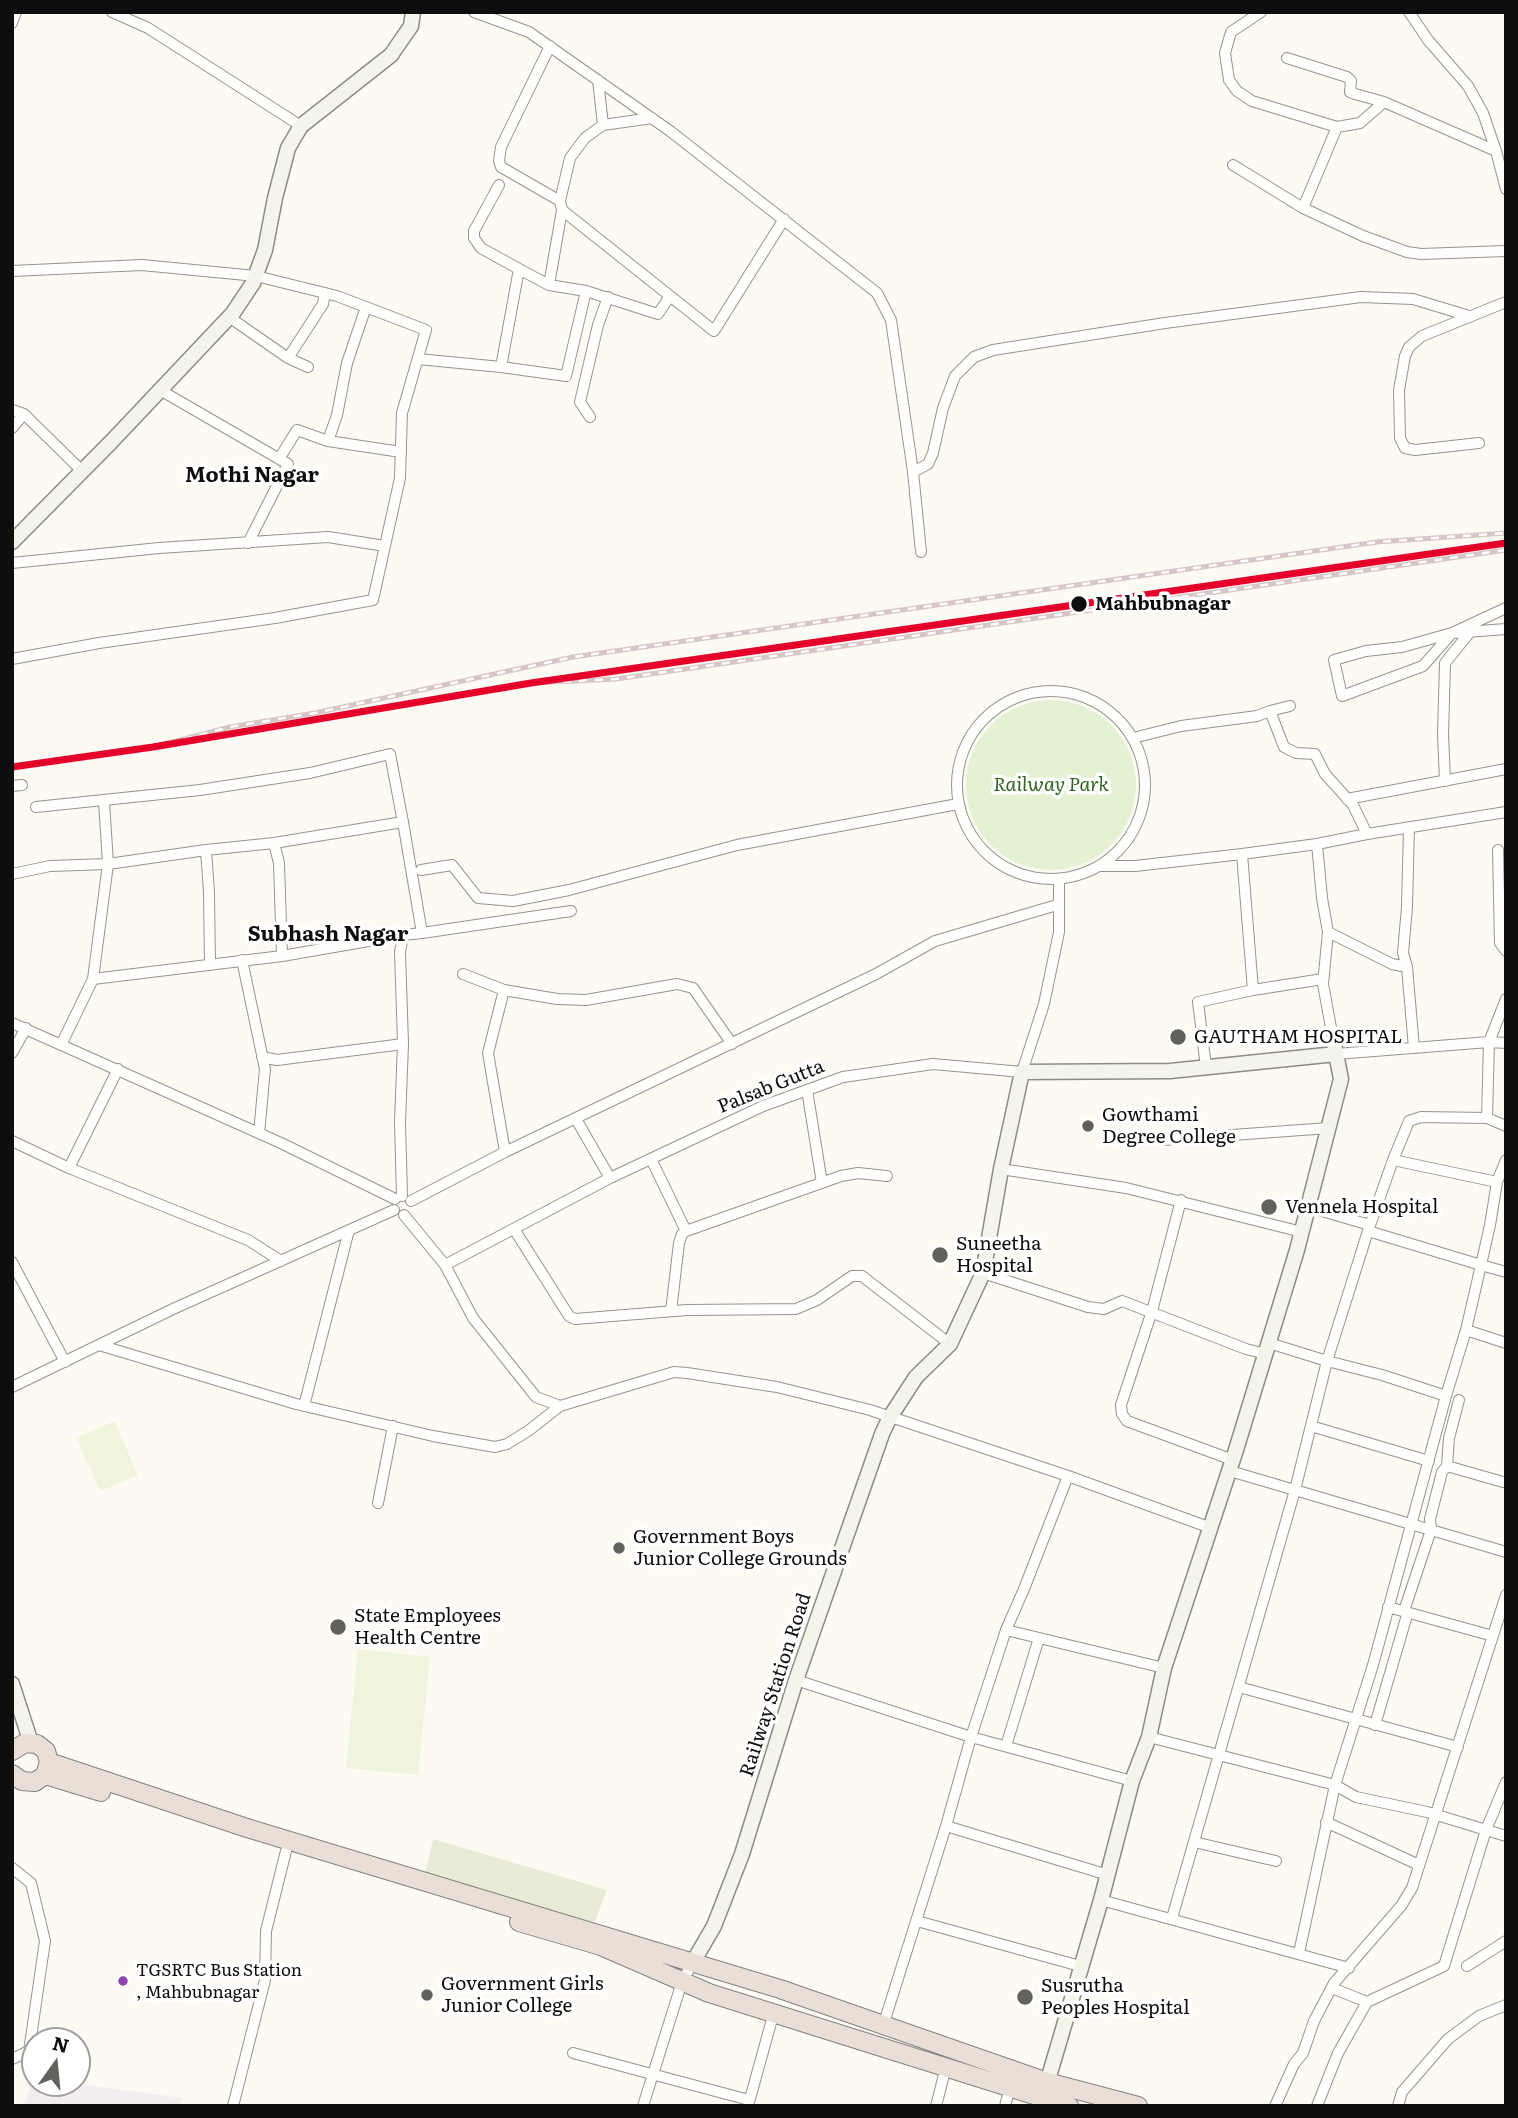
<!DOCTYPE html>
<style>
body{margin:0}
#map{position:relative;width:1518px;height:2118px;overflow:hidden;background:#fcfaf2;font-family:Literata,serif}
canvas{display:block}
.frame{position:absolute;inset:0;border:14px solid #0e0e0e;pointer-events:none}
.north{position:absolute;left:21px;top:2027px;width:70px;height:70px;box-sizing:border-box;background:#fff;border:2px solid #9f9f9f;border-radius:50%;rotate:15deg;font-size:19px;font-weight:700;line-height:28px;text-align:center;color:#0e0e0e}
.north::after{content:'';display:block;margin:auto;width:24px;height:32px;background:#61615e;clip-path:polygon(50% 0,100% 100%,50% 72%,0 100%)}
</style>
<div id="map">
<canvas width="1518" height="2118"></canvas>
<div class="frame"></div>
<div class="north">N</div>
</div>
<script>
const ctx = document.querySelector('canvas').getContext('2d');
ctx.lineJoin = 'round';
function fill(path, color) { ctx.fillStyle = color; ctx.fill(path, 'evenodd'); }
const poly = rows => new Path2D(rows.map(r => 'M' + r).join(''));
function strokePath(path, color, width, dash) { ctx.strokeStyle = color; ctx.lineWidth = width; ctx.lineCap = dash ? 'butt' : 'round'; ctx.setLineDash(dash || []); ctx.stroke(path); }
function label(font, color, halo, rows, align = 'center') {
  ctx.font = font + ' Literata,serif'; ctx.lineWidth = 7; ctx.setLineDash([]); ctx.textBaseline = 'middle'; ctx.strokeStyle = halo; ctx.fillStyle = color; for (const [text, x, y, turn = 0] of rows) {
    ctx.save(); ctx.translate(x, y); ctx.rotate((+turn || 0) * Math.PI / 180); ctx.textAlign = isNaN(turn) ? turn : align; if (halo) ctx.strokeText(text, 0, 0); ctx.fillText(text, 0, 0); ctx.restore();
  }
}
fill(poly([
 [33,2078,35,2083,70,2083,183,2098,181,2106,24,2106]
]), '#f3edef');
fill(poly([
 '966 785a85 85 0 1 1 170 0a85 85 0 1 1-170 0Z'
]), '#e5f1d3');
fill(poly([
 [433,1839,607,1890,594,1924,425,1875]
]), '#e8ecd6');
fill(poly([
 [115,1421,138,1476,100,1491,76,1438],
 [358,1649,430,1657,418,1775,346,1768]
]), '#eff4dd');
const street = poly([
 [112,12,148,28,301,126],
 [474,12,529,32,670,131,877,293,891,320,913,472,921,552],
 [1261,12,1231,32,1225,53,1229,80,1237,91,1252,101,1337,127,1360,123,1384,102],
 [1409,12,1428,40,1468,86,1483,113,1496,151],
 [12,23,16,12],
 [550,46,501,147,499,161,501,167,560,201],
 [1287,58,1347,77,1351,81,1350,92,1355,94,1384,102,1496,151,1506,189],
 [598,80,603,125,652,118],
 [603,125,585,138,570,158,560,201,562,210,714,331,784,219],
 [1233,165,1303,208,1363,236,1407,252,1421,254,1506,251],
 [499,185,474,231,474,238,481,248,519,269],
 [1303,208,1337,127],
 [12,271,142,265,256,276,337,296,426,330,402,413,400,478,373,600,275,618,99,643,12,659],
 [549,285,586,291,566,376,501,367,519,269,549,285,562,210],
 [586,291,658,314,670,296],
 [366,307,347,363,337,415,328,441,401,452],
 [229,317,288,358,323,304,325,293],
 [288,358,308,367],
 [418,359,501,367],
 [160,390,288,464,248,543],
 [12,410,24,414,82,471],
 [590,417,580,402,598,325,608,297],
 [12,428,24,414],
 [1479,443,1415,450,1405,448,1400,438,1399,390,1405,356,1409,347,1422,336,1506,302],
 [279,459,297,430,328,441],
 [913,472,928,464,933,453,943,408,955,376,974,357,993,350,1165,323,1361,297,1413,299,1469,316],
 [12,563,159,548,328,537,385,546],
 [1506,608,1452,633,1423,666,1342,696,1334,660,1366,651,1402,647,1452,633,1506,629],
 '957 785a94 94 0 1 1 188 0a94 94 0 1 1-188 0Z',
 [1270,711,1290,706],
 [1133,738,1181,726,1257,716,1270,711,1284,747,1296,753,1315,754,1325,774,1353,805,1367,834,1317,844,1322,898,1328,932,1323,984,1334,1044],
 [1445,781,1443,735,1445,663,1470,632],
 [12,786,22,785],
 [1347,799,1506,769],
 [36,807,200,790,310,773,390,754,403,822,274,843,206,850,108,864,93,979],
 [1367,834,1506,812],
 [274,843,279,863,282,956],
 [1317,844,1242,854,1253,990,1323,979],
 [206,850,209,892,210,964],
 [1498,850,1500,943,1506,951],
 [1099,866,1135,866,1242,854],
 [421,870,452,865,478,898,513,901,569,890,737,845,958,804],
 [12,874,50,866,108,864,104,801],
 [1328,932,1392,964,1407,967,1403,953,1407,907,1409,827],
 [422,933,571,911],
 [403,935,422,933,403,822],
 [242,960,265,1069,259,1133],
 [1407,967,1414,1048],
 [463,974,504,990,488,1053,505,1152],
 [504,990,557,999,586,1000,677,984,693,988,732,1044],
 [1506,999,1489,1042,1506,1043],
 [12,1023,281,1143,395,1199],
 [62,1043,93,979,282,956,403,935,400,952,403,1044,400,1122,402,1196],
 [12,1053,26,1028],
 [1336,1054,1489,1042,1487,1118],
 [262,1057,277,1060,403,1044],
 [1206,1067,1198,1002,1253,990],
 [807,1090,822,1183],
 [576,1119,610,1178,763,1106,843,1077,933,1064,1022,1072,1044,1004,1059,932,1059,879],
 [1163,1140,1329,1128],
 [12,1141,69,1168,248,1240,281,1261],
 [651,1159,686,1231],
 [1393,1160,1497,1182,1506,1160],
 [69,1168,118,1069],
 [1001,1169,1126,1188,1302,1232],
 [1181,1200,1152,1311,1121,1405,1122,1414,1127,1421,1233,1460],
 [411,1201,505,1152,876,974,935,941,1057,905],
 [1308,1207,1370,1225],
 [404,1215,445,1265,473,1318,536,1397,560,1406,674,1372,687,1373,777,1387,870,1410,1068,1476],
 [514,1229,569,1316,575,1319,687,1310,796,1309,817,1300,852,1276,862,1276,950,1344],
 [1368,1231,1481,1265,1490,1225,1497,1182],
 [12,1262,65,1362],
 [445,1265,610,1178],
 [983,1273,1088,1307,1104,1309,1122,1301,1246,1349,1266,1354],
 [671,1311,679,1243,682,1234,686,1231,841,1176,858,1173,887,1176],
 [1466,1330,1481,1265,1506,1272],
 [99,1345,296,1404,433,1436,495,1447,507,1444,528,1431,560,1406],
 [12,1387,173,1309,394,1210],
 [1446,1396,1466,1330,1506,1343],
 [304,1406,349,1230],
 [1311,1426,1429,1461],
 [1447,1466,1503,1482],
 [1230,1471,1506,1552],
 [378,1503,393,1426],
 [1388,1607,1493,1636],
 [1006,1630,1164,1668],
 [796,1680,971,1737,946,1826,883,2026],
 [1239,1687,1458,1747],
 [1375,1725,1407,1615,1405,1608,1431,1530,1430,1519,1442,1472,1447,1466,1449,1438,1459,1400],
 [1149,1737,1335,1785,1356,1797,1427,1812,1506,1836],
 [1006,1746,1039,1638],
 [1132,1781,971,1737,1006,1630,1024,1589,1068,1476,1211,1528],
 [1326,1822,1419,1865],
 [946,1826,1108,1875],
 [1194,1842,1276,1861],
 [12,1868,31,1883,45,1941,29,2051,12,2059],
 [1101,1900,1349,1968],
 [1172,1918,1295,1490,1327,1361,1269,1343],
 [917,1921,1080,1966],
 [1299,1953,1335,1785,1373,1665,1446,1396,1382,1375,1327,1361,1368,1231,1393,1160,1409,1121,1421,1117,1487,1118,1506,1126],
 [1467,1966,1506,1941],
 [1332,1988,1367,2002,1444,1966,1486,1830,1506,1782],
 [573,2053,749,2100],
 [233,2106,265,1980,266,1931,286,1851],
 [643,2106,682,1982,693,1962],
 [748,2106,774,2012],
 [936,2106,946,2067],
 [1005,2106,1010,2087],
 [1275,2106,1294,2064,1303,2053,1314,2021,1334,1983,1401,1906,1412,1888,1506,1595],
 [1317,2106,1338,2053,1367,2002],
 [1398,2106,1402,2092,1448,2039,1479,2016,1506,2005]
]);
const secondary = poly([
 [12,542,112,441,233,313,253,283,265,250,275,198,288,148,301,126,391,55,411,26,413,12],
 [12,1684,31,1743],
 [693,1962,714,1926,742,1854,796,1680,882,1434,890,1417,916,1377,950,1344,983,1273,1001,1169,1022,1072,1170,1071,1336,1054],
 [1045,2090,1101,1900,1132,1781,1149,1737,1164,1668,1236,1450,1297,1250,1341,1079,1334,1044]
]);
const highway = poly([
 [12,1751,25,1743,37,1744,46,1751,49,1762,45,1775,35,1782,22,1781,12,1774],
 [49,1762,247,1828,780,1989,1047,2082,1138,2106],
 [45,1775,101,1792],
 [519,1922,601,1946,709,1993,1069,2106]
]);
strokePath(street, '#959491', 12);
strokePath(secondary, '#8c8b87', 17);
strokePath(highway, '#82827e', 20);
strokePath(street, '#fffefd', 10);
strokePath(secondary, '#f5f4ea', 14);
strokePath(highway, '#e9dfd6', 18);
const rail = poly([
 [531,683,616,679,1506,550],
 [153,747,230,727,315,713,573,657,1377,542,1506,533]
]);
strokePath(rail, '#d8c5c6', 5);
strokePath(rail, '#fff', 2.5, [8]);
strokePath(poly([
 [12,767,153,747,531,683,1506,543]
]), '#e4002b', 7);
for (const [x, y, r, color] of [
 [1079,604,9,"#0e0e0e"],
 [1178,1037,9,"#61615e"],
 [1088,1126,7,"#61615e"],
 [1269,1207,9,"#61615e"],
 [940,1255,9,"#61615e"],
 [619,1548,7,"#61615e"],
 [338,1627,9,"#61615e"],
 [123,1981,6,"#8e44ad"],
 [427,1995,7,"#61615e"],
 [1025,1997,9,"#61615e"]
]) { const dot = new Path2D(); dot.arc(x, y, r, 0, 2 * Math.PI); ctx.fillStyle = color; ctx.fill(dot); strokePath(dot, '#fff', 2.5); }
label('17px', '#0e0e0e', '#fff', [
 ["TGSRTC Bus Station",136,1971],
 [", Mahbubnagar",136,1993]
], 'left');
label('bold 19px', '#0e0e0e', '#fff', [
 ["Mahbubnagar",1095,604]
], 'left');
label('italic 19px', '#2e651f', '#fff', [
 ["Railway Park",1051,785]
]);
label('19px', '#0e0e0e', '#fff', [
 ["GAUTHAM HOSPITAL",1194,1037],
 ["Gowthami",1102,1115],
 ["Degree College",1102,1137],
 ["Vennela Hospital",1285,1207],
 ["Suneetha",956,1244],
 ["Hospital",956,1266],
 ["Government Boys",633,1537],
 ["Junior College Grounds",633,1559],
 ["State Employees",354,1616],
 ["Health Centre",354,1638],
 ["Government Girls",441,1984],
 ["Junior College",441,2006],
 ["Susrutha",1041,1986],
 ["Peoples Hospital",1041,2008]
], 'left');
label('19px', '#0e0e0e', '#fff', [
 ["Palsab Gutta",771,1087,-22],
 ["Railway Station Road",776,1685,-72]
]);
label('bold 21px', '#0e0e0e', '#fff', [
 ["Mothi Nagar",252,476],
 ["Subhash Nagar",328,935]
]);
</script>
